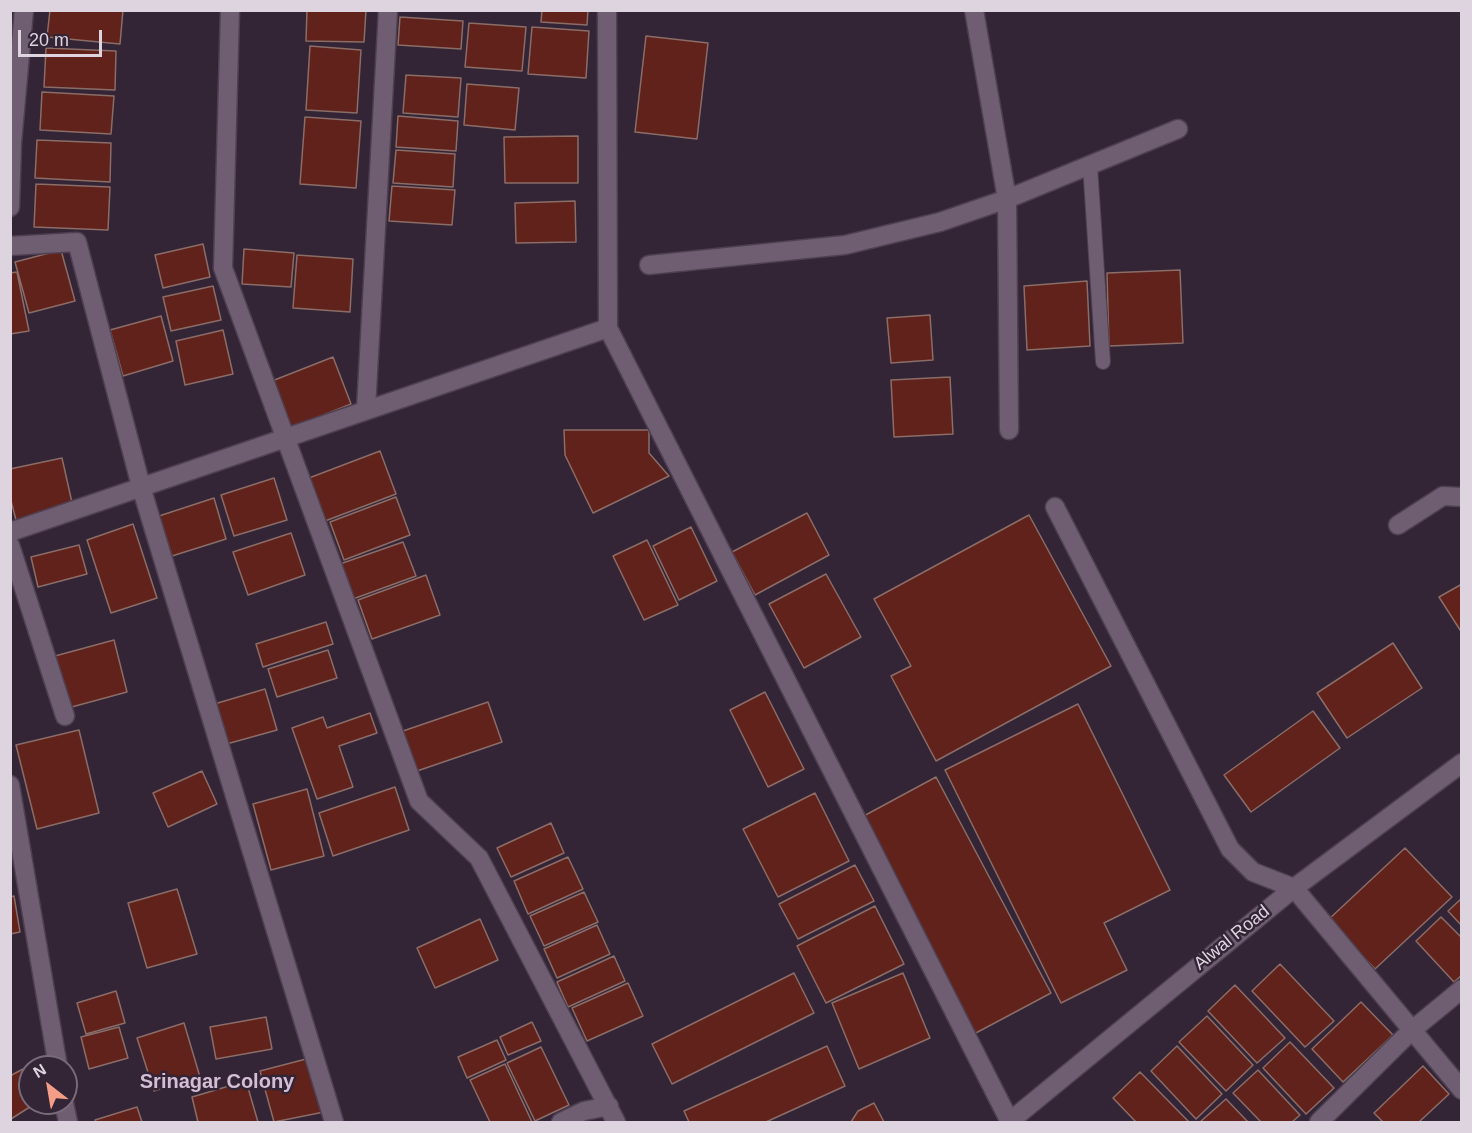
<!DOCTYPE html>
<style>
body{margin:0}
#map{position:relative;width:1472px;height:1133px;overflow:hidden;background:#332436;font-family:Helvetica,sans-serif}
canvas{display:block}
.frame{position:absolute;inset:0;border:12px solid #ded4e0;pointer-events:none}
.north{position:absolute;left:18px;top:1055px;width:60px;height:60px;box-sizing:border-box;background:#332436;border:2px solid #776a7a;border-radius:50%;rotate:329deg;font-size:16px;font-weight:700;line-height:24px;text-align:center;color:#ded4e0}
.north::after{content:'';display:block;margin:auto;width:21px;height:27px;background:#f49e87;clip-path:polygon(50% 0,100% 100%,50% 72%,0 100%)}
.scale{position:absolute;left:18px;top:30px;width:84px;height:27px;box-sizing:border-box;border:3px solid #ded4e0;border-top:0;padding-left:8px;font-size:18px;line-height:21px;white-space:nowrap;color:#ded4e0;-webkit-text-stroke:4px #332436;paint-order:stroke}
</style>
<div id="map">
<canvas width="1472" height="1133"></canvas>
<div class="frame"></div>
<div class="north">N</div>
<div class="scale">20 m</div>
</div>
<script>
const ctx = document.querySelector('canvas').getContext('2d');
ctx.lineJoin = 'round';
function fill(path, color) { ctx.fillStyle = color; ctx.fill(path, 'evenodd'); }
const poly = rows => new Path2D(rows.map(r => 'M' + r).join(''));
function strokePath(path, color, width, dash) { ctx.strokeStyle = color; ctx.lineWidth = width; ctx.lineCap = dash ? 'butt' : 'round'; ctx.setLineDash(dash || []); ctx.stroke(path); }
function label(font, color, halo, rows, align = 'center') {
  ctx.font = font + ' Helvetica,sans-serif'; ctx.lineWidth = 5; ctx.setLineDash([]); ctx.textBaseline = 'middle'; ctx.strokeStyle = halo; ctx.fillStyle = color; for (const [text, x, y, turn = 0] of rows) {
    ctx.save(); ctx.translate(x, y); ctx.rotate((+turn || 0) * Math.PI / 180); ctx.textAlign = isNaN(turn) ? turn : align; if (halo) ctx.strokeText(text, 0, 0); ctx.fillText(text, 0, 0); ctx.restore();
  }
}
const building = poly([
 [50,10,123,10,120,44,47,37,50,10],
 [307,10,366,10,364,42,306,41,307,10],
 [542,10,588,10,587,25,541,22,542,10],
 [400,17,463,21,461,49,398,45,400,17],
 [469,23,526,27,522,71,465,67,469,23],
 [532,27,589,31,586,78,528,74,532,27],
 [646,36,708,43,697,139,635,132,646,36],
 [310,46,361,50,357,113,306,110,310,46],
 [46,48,116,51,115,90,44,87,46,48],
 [406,75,461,78,458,117,403,113,406,75],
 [467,84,519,88,515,130,464,125,467,84],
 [42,92,114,96,111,134,40,130,42,92],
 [398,116,458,121,456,151,396,147,398,116],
 [305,117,361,121,356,188,300,184,305,117],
 [578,136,578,183,505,183,504,137,578,136],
 [37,140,111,143,110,182,35,178,37,140],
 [396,150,455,154,453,187,393,183,396,150],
 [36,184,110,187,108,230,34,227,36,184],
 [392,186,455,190,452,225,389,221,392,186],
 [575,201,576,242,516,243,515,203,575,201],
 [203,244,210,277,163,288,155,255,203,244],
 [244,249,294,253,291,287,242,284,244,249],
 [61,250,75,301,29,313,15,262,61,250],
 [297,255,353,259,350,312,293,308,297,255],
 [1180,270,1183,343,1109,346,1107,273,1180,270],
 [17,272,29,331,10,334,10,273,17,272],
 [1087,281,1090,346,1027,350,1024,286,1087,281],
 [213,286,221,320,171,331,163,297,213,286],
 [930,315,933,360,891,363,887,318,930,315],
 [161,316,173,361,123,376,110,330,161,316],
 [223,330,233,374,185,385,176,341,223,330],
 [333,357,351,404,291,428,272,381,333,357],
 [950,377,953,434,894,437,891,380,950,377],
 [564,430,649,430,649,453,669,476,593,513,565,455,564,430],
 [380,451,396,494,325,521,309,478,380,451],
 [62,458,73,507,16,520,10,497,10,469,62,458],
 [274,478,287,520,234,536,221,495,274,478],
 [396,497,410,535,344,560,330,522,396,497],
 [214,498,226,539,172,556,159,516,214,498],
 [807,513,829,555,755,595,732,552,807,513],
 [1029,515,1111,666,936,761,891,676,911,666,874,599,1029,515],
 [133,524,157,598,111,613,87,540,133,524],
 [691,527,717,581,679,600,653,546,691,527],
 [291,533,305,575,248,595,233,552,291,533],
 [647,540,678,605,644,620,613,556,647,540],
 [403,542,416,576,353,599,340,564,403,542],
 [79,545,87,574,38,587,31,557,79,545],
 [826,574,861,637,804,668,769,604,826,574],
 [426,575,440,615,372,639,358,600,426,575],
 [1462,584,1462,633,1439,597,1462,584],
 [326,622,333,644,263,667,256,644,326,622],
 [114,640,127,692,68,708,55,656,114,640],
 [1393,643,1422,688,1347,738,1317,693,1393,643],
 [328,650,337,678,277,697,268,669,328,650],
 [265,689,277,730,223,745,211,705,265,689],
 [765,692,804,769,768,787,730,710,765,692],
 [488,702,502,742,417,771,403,731,488,702],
 [1078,704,1170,890,1104,923,1127,970,1061,1003,945,770,1078,704],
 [1313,711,1340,748,1251,812,1224,775,1313,711],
 [370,713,377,733,339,746,353,787,317,799,292,728,323,717,327,728,370,713],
 [79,730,99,813,37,829,16,745,79,730],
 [202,771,217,804,168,827,153,793,202,771],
 [936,777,1051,993,974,1034,860,818,936,777],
 [395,787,409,830,333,856,319,813,395,787],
 [307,789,324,856,271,870,253,804,307,789],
 [815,793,849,861,778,897,743,829,815,793],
 [551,823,564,853,511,877,497,848,551,823],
 [1405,848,1452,897,1375,969,1328,920,1405,848],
 [568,857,583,889,528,914,514,881,568,857],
 [855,865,874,901,798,939,779,904,855,865],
 [177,889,197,954,147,968,128,903,177,889],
 [584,892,598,922,544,946,530,916,584,892],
 [14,896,20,932,10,934,10,897,14,896],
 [1462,898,1462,926,1448,911,1462,898],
 [875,906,904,964,826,1003,797,946,875,906],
 [1441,917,1462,938,1462,975,1454,982,1416,941,1441,917],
 [480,919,498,960,435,988,417,948,480,919],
 [597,925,610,954,557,978,544,949,597,925],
 [614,956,625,981,568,1007,557,982,614,956],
 [1280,964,1334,1021,1305,1047,1252,991,1280,964],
 [794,973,814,1013,672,1084,652,1044,794,973],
 [903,973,930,1038,859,1069,832,1003,903,973],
 [628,983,643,1016,587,1041,572,1008,628,983],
 [1235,985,1285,1038,1257,1063,1208,1011,1235,985],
 [116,991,125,1023,86,1034,77,1003,116,991],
 [1361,1002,1393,1035,1343,1082,1312,1049,1361,1002],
 [1207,1016,1253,1065,1226,1091,1179,1042,1207,1016],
 [266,1017,272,1049,216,1059,210,1027,266,1017],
 [532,1022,541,1041,508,1055,500,1037,532,1022],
 [184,1023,200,1077,154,1091,137,1038,184,1023],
 [119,1027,128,1058,89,1069,81,1037,119,1027],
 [497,1040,506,1060,467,1078,458,1057,497,1040],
 [1290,1042,1334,1088,1306,1114,1263,1068,1290,1042],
 [827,1046,845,1086,766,1122,689,1122,684,1111,827,1046],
 [1177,1046,1222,1094,1196,1119,1151,1071,1177,1046],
 [541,1047,569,1105,535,1121,507,1063,541,1047],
 [310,1058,324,1112,274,1122,260,1071,310,1058],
 [505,1064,532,1122,490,1122,470,1080,505,1064],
 [1423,1066,1449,1094,1419,1122,1383,1122,1374,1113,1423,1066],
 [23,1069,30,1080,30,1103,36,1103,11,1119,10,1076,23,1069],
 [1258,1070,1300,1115,1292,1122,1261,1122,1233,1093,1258,1070],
 [1140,1072,1189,1122,1136,1122,1113,1098,1140,1072],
 [246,1081,258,1122,198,1122,192,1097,246,1081],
 [1226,1099,1248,1122,1200,1122,1226,1099],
 [874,1103,884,1122,851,1122,858,1111,874,1103],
 [137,1107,142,1122,96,1122,95,1120,137,1107]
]);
fill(building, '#61221b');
strokePath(building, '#8b6d68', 1.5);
const lane = poly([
 [1090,165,1103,362]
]);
const street = poly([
 [230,10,223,268,419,801,479,858,616,1122],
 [607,10,608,328,1010,1122],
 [974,10,1007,199,1009,430],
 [10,207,12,143,24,10],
 [10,246,77,242,142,490,334,1122],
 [649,265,845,245,940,222,1007,199,1178,129],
 [366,409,388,10],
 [1055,507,1230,849,1253,872,1294,888,1462,1090],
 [1398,525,1443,496,1462,497],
 [10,532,608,328],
 [10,545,65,716],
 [10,785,58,1067],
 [64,1103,68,1122],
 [561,1122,584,1111,609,1106],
 [1319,1122,1411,1031,1462,989]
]);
const secondary = poly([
 [1009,1122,1294,888,1462,763]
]);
strokePath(lane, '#4e4050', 16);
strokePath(street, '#4e4050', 21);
strokePath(secondary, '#4e4050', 21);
strokePath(lane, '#6f5d72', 14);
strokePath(street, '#6f5d72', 18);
strokePath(secondary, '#6f5d72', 18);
label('18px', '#ded4e0', '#332436', [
 ["Alwal Road",1232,938,-39]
]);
label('bold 20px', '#d3bed6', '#332436', [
 ["Srinagar Colony",217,1082]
]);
</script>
